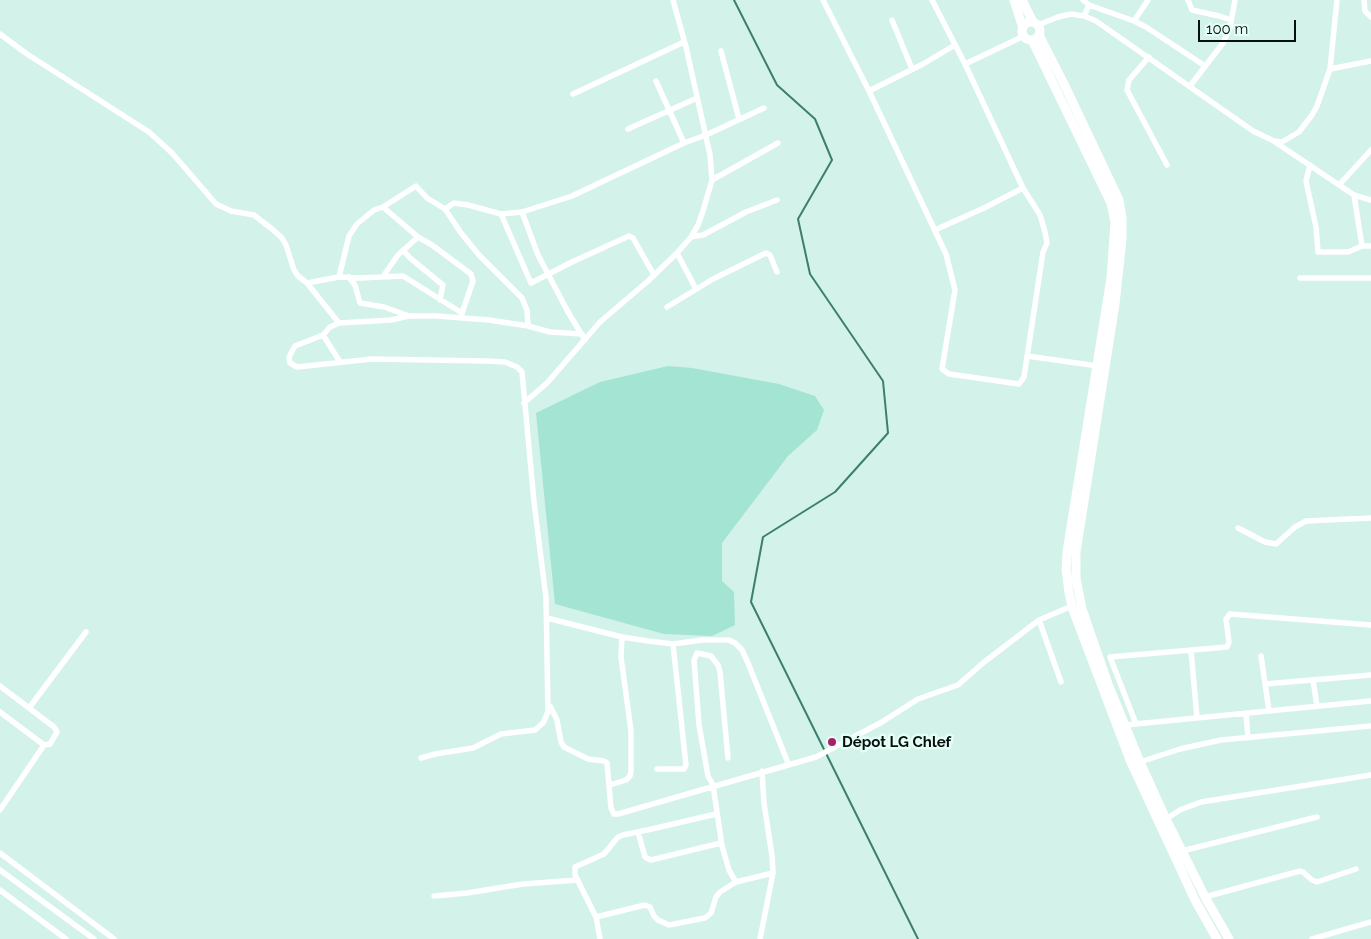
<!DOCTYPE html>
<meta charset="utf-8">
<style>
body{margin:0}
#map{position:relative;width:1371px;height:939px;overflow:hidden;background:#d3f2e9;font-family:Raleway,sans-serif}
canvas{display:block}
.scale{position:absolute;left:1198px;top:20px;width:98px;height:22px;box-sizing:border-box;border:2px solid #06100e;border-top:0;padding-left:6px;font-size:15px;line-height:18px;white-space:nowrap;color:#06100e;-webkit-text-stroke:4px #e5fef6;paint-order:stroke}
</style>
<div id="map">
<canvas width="1371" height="939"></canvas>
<div class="scale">100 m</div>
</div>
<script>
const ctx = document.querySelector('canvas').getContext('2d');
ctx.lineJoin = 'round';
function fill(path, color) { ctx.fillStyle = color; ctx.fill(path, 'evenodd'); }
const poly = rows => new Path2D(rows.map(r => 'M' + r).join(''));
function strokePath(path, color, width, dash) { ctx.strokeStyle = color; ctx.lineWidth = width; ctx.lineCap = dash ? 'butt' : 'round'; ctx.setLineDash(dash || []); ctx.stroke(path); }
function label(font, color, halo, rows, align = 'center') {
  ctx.font = font + ' Raleway,sans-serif'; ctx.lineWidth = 5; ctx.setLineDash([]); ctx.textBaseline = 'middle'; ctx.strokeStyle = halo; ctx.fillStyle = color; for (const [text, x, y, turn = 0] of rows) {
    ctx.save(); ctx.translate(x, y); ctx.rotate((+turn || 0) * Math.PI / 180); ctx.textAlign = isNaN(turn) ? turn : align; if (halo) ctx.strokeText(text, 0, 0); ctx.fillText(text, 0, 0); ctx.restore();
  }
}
fill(poly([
 [668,366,692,368,779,384,815,396,824,410,817,430,788,456,722,543,722,581,734,592,735,625,712,636,664,634,555,604,536,413,600,382]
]), '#a4e4d3');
strokePath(poly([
 [734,0,777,85,815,119,832,160,798,219,810,274,883,381,888,433,835,492,763,537,751,602,918,939]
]), '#3d7f6f', 2);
strokePath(poly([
 [823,0,869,91,946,254,955,290,942,369,949,374,1019,384,1024,377,1043,252,1047,243,1045,232,1040,215,1023,188,965,64,932,0],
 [1083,0,1089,5,1084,16],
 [1148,0,1134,21,1146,27,1205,66],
 [1188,0,1192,10,1219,16,1231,20],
 [1364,0,1365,11,1371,17],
 [1089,5,1134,21],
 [892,20,912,69],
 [1038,25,1058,17,1071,14,1084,16,1096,21,1253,131,1274,141,1282,142,1299,132,1312,115,1317,106,1330,69,1337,0],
 [0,34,27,54,149,132,172,153,216,204,231,211,254,215,272,229,282,238,286,245,294,270,298,276,307,283,339,277,360,278,403,276,462,313],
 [721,51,739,119],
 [1149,57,1129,80,1127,90,1167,165],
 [965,64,1024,36],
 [1330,69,1371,61],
 [656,81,684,143],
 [1190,86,1223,43,1230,28,1235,0],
 [869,91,923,64,955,45],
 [573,94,684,42],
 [628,129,697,98],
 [1275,142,1354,195,1371,200],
 [1310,165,1306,181,1316,227,1318,252,1348,252,1362,246],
 [712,180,778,143],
 [1339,185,1371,150],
 [1354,195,1362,246,1371,246],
 [383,207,416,186,427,198,445,209],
 [522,212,501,214,468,205,454,203,445,209,461,233,479,255,522,298,527,310,528,326],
 [501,214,531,283,572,262,629,236,633,238,654,275],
 [935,230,984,208,1023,188],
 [691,237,703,235,746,212,777,200],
 [403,250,410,258,443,285,440,300],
 [677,253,696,289],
 [384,275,398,255,418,237],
 [339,277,349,236,357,224,374,210,383,207,418,237,432,245,471,274,473,281,461,316],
 [349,277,355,285,360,303,384,307,409,316],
 [1300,278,1371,278],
 [307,283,339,323],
 [667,307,713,279,766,253,770,255,777,272],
 [323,335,295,346,291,353,289,358,290,363,297,367,372,359,486,361,505,362,517,367,522,372,534,502,546,598,548,712,543,723,535,730,501,734,473,748,435,754,421,758],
 [585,340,568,312,538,255,522,212,572,196,684,143,706,135,764,108],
 [1027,356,1098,366],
 [340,362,323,335,330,327,339,323,391,320,409,316,437,316,489,320,528,326,550,332,582,334],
 [524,403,547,383,600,322,648,281,677,253,691,237,698,225,703,211,712,180,710,155,686,47,673,0],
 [1238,528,1265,542,1276,544,1295,527,1306,521,1371,518],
 [547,618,622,637,648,641,673,644,702,640,729,640,735,643,742,650,748,663,788,763],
 [1039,620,1061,682],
 [1191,650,1197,718],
 [1261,656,1269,711],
 [1313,680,1317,706],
 [1265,684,1371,675],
 [0,686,54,727,57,732,50,744,44,745,0,712],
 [550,706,557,720,561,742,564,747,588,759,604,761,607,763,611,808,614,814,618,814,816,757,882,722,918,699,958,685,983,663,1039,620,1072,606],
 [29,708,86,632],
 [1246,713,1248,738],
 [1136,724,1110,657,1227,647,1229,642,1226,619,1230,614,1371,625],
 [1125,725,1371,701],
 [728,758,720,672,718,665,711,656,697,653,694,660,699,725,708,776,713,785,722,846,729,870,736,882],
 [1140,762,1180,749,1221,740,1371,726],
 [657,769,684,769,686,765,673,644],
 [610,785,626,780,630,776,631,770,631,731,621,657,622,637],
 [0,810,44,745],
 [1166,819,1180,810,1201,802,1371,775],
 [638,832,645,857,651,860,721,843],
 [1182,851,1317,817],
 [0,853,114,939],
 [0,870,94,939],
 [0,890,66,939],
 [434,896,467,893,523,884,578,880],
 [1205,897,1300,871,1303,872,1312,880,1317,882,1356,869],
 [596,917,645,905,650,907,654,916,658,920,669,925,705,918,711,913,716,897,720,892,736,882,773,873],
 [600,939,596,917,575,875,575,867,604,854,618,837,623,835,652,829,716,814],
 [760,939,773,873,772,856,764,803,762,771],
 [1312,939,1371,922]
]), '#fff', 5.5);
strokePath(poly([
 [1014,0,1023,28],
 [1022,0,1033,22],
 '1022 31a9 9 0 1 1 18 0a9 9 0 1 1-18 0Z',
 [1039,35,1065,86,1119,200,1122,218,1122,239,1115,304,1076,552,1076,578,1082,609,1108,684,1140,762,1166,819,1205,897,1229,939],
 [1032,40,1111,203,1115,222,1111,278,1067,552,1066,569,1069,593,1073,610,1130,760,1195,900,1217,939]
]), '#fff', 9);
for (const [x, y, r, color] of [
 [832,742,5,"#a92166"]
]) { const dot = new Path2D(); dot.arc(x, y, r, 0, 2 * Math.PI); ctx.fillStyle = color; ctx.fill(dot); strokePath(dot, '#e5fef6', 2); }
label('bold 15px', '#06100e', '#e5fef6', [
 ["Dépot LG Chlef",842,742]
], 'left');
</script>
